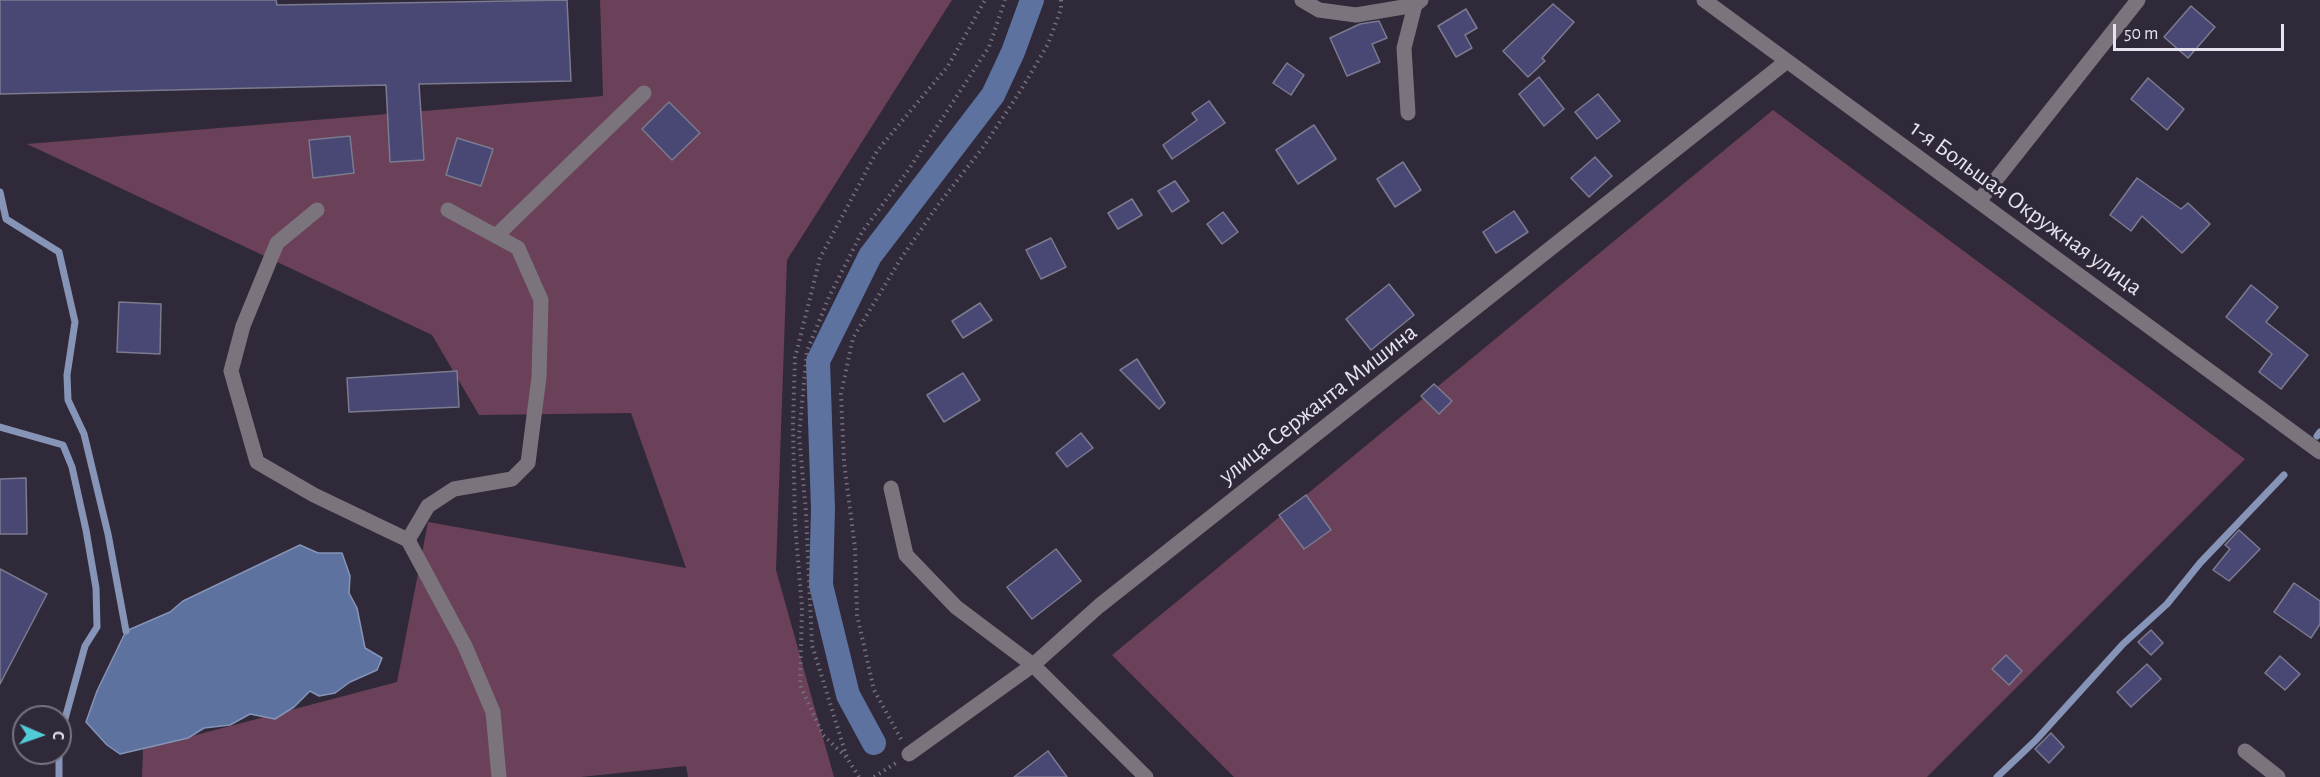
<!DOCTYPE html>
<meta charset="utf-8">
<style>
body{margin:0}
#map{position:relative;width:2320px;height:777px;overflow:hidden;background:#302939;font-family:"Alegreya Sans",sans-serif}
canvas{display:block}
.north{position:absolute;left:12px;top:705px;width:60px;height:60px;box-sizing:border-box;background:#302939;border:2px solid #797381;border-radius:50%;rotate:92deg;font-size:16px;font-weight:700;line-height:24px;text-align:center;color:#e7e3ee}
.north::after{content:'';display:block;margin:auto;width:21px;height:27px;background:#52cbd8;clip-path:polygon(50% 0,100% 100%,50% 72%,0 100%)}
.scale{position:absolute;left:2113px;top:24px;width:171px;height:27px;box-sizing:border-box;border:3px solid #e7e3ee;border-top:0;padding-left:8px;font-size:18px;line-height:21px;white-space:nowrap;color:#e7e3ee;-webkit-text-stroke:4px #302939;paint-order:stroke}
</style>
<div id="map">
<canvas width="2320" height="777"></canvas>
<div class="north">С</div>
<div class="scale">50 m</div>
</div>
<script>
const ctx = document.querySelector('canvas').getContext('2d');
ctx.lineJoin = 'round';
function fill(path, color) { ctx.fillStyle = color; ctx.fill(path, 'evenodd'); }
const poly = rows => new Path2D(rows.map(r => 'M' + r).join(''));
function strokePath(path, color, width, dash) { ctx.strokeStyle = color; ctx.lineWidth = width; ctx.lineCap = dash ? 'butt' : 'round'; ctx.setLineDash(dash || []); ctx.stroke(path); }
function label(font, color, halo, rows, align = 'center') {
  ctx.font = font + ' "Alegreya Sans",sans-serif'; ctx.lineWidth = 6; ctx.setLineDash([]); ctx.textBaseline = 'middle'; ctx.strokeStyle = halo; ctx.fillStyle = color; for (const [text, x, y, turn = 0] of rows) {
    ctx.save(); ctx.translate(x, y); ctx.rotate((+turn || 0) * Math.PI / 180); ctx.textAlign = isNaN(turn) ? turn : align; if (halo) ctx.strokeText(text, 0, 0); ctx.fillText(text, 0, 0); ctx.restore();
  }
}
fill(poly([
 [600,0,952,0,787,260,776,570,834,777,688,777,686,766,581,777,142,777,143,749,397,682,428,522,686,568,631,413,479,415,432,335,27,144,603,96],
 [1773,110,2245,459,1927,777,1234,777,1112,655]
]), '#6a4158');
const water = poly([
 [300,545,318,553,342,553,350,576,349,593,357,608,365,648,382,658,377,670,350,682,335,693,319,696,310,691,294,707,275,719,250,714,230,725,204,728,188,738,120,754,107,745,86,722,97,691,126,631,170,612,183,601,300,545]
]);
fill(water, '#5d729f');
strokePath(water, '#8694b7', 1.5);
strokePath(poly([
 [0,192,6,219,59,252,75,322,67,375,68,400,84,434,108,534,126,631],
 [0,427,63,445,72,467,86,530,96,588,97,627,85,646,60,737],
 [2317,436,2320,432],
 [59,753,59,777],
 [1997,777,2036,740,2123,644,2167,604,2200,563,2284,475]
]), '#8694b7', 7);
strokePath(poly([
 [874,743,848,695,821,585,823,509,818,361,870,256,993,95,1013,52,1032,0]
]), '#5d729f', 24);
const building = poly([
 [0,0,276,0,277,5,567,0,571,81,419,84,424,160,390,162,386,85,0,94,0,0],
 [1553,4,1574,22,1542,58,1545,61,1528,77,1503,51,1553,4],
 [2191,6,2215,27,2188,58,2164,37,2191,6],
 [1466,9,1477,28,1465,35,1472,48,1456,57,1438,26,1466,9],
 [1379,21,1387,38,1372,44,1380,62,1347,76,1330,38,1360,24,1379,21],
 [1287,63,1304,75,1291,95,1273,83,1287,63],
 [1539,77,1564,109,1544,126,1519,94,1539,77],
 [2148,78,2184,109,2167,130,2131,99,2148,78],
 [1598,94,1620,121,1597,139,1575,112,1598,94],
 [1209,101,1225,123,1172,159,1163,145,1197,120,1192,113,1209,101],
 [669,102,700,133,672,160,642,129,669,102],
 [1314,125,1336,159,1298,184,1276,150,1314,125],
 [350,136,354,173,313,178,309,140,350,136],
 [457,138,493,149,481,186,446,175,457,138],
 [1595,157,1612,176,1589,197,1571,178,1595,157],
 [1403,162,1421,190,1395,207,1377,179,1403,162],
 [2137,178,2181,209,2188,203,2210,224,2182,253,2142,216,2131,231,2110,215,2137,178],
 [1175,181,1189,201,1172,212,1158,191,1175,181],
 [1132,199,1142,215,1118,229,1108,213,1132,199],
 [1514,211,1528,232,1496,253,1483,232,1514,211],
 [1223,212,1238,232,1222,244,1207,224,1223,212],
 [1051,238,1066,267,1041,279,1026,250,1051,238],
 [1389,284,1414,315,1371,350,1346,319,1389,284],
 [2251,285,2278,307,2266,322,2308,355,2281,389,2259,372,2272,354,2226,317,2251,285],
 [119,302,161,304,160,354,117,352,119,302],
 [980,303,992,320,963,338,952,321,980,303],
 [1137,359,1165,403,1159,409,1120,370,1137,359],
 [457,371,459,407,349,412,347,378,457,371],
 [963,373,980,400,944,422,927,395,963,373],
 [1434,384,1452,401,1439,414,1421,396,1434,384],
 [1081,433,1093,448,1067,467,1056,453,1081,433],
 [26,478,27,534,0,534,0,479,26,478],
 [1306,495,1331,530,1304,549,1279,515,1306,495],
 [2239,530,2260,549,2229,581,2213,570,2230,549,2225,545,2239,530],
 [1056,549,1081,581,1032,619,1007,587,1056,549],
 [0,569,47,594,0,684,0,569],
 [2294,583,2320,601,2320,624,2311,638,2274,612,2294,583],
 [2151,630,2163,643,2151,655,2138,642,2151,630],
 [2006,655,2022,671,2009,685,1992,669,2006,655],
 [2280,656,2300,674,2285,690,2265,673,2280,656],
 [2147,664,2161,679,2131,707,2117,692,2147,664],
 [2051,733,2064,747,2049,763,2035,749,2051,733],
 [1048,751,1067,777,1014,777,1048,751]
]);
fill(building, '#494774');
strokePath(building, '#7b7b90', 1.5);
strokePath(poly([
 [901,739,874,690,857,615,855,548,844,462,841,394,853,338,900,260,938,205,984,146,1021,90,1048,44,1061,9,1061,0],
 [846,757,823,735,800,685,802,608,795,524,793,424,795,358,820,258,877,151,948,66,985,0],
 [859,777,847,758,812,645,806,512,799,436,807,351,829,297,862,232,907,172,989,47,1005,0],
 [874,777,896,763]
]), '#756f7d', 4, [1.5, 4.5]);
strokePath(poly([
 [1302,0,1319,10,1356,15,1415,5,1421,0],
 [1704,0,2320,452],
 [1408,113,1404,48,1415,5],
 [1979,201,2138,0],
 [317,210,277,243,243,326,231,371,257,462,314,495,408,540,465,646,493,712,499,777],
 [496,236,644,93],
 [891,488,906,555,956,607,1033,665,1146,777],
 [408,540,428,506,454,489,512,479,528,463,539,377,541,300,518,248,448,210],
 [2245,751,2278,777],
 [909,754,1033,665,1099,606,1787,61]
]), '#7b747c', 15);
label('24px', '#e7e3ee', '#302939', [
 ["1-я Большая Окружная улица",2026,208,36],
 ["улица Сержанта Мишина",1318,404,-38]
]);
</script>
